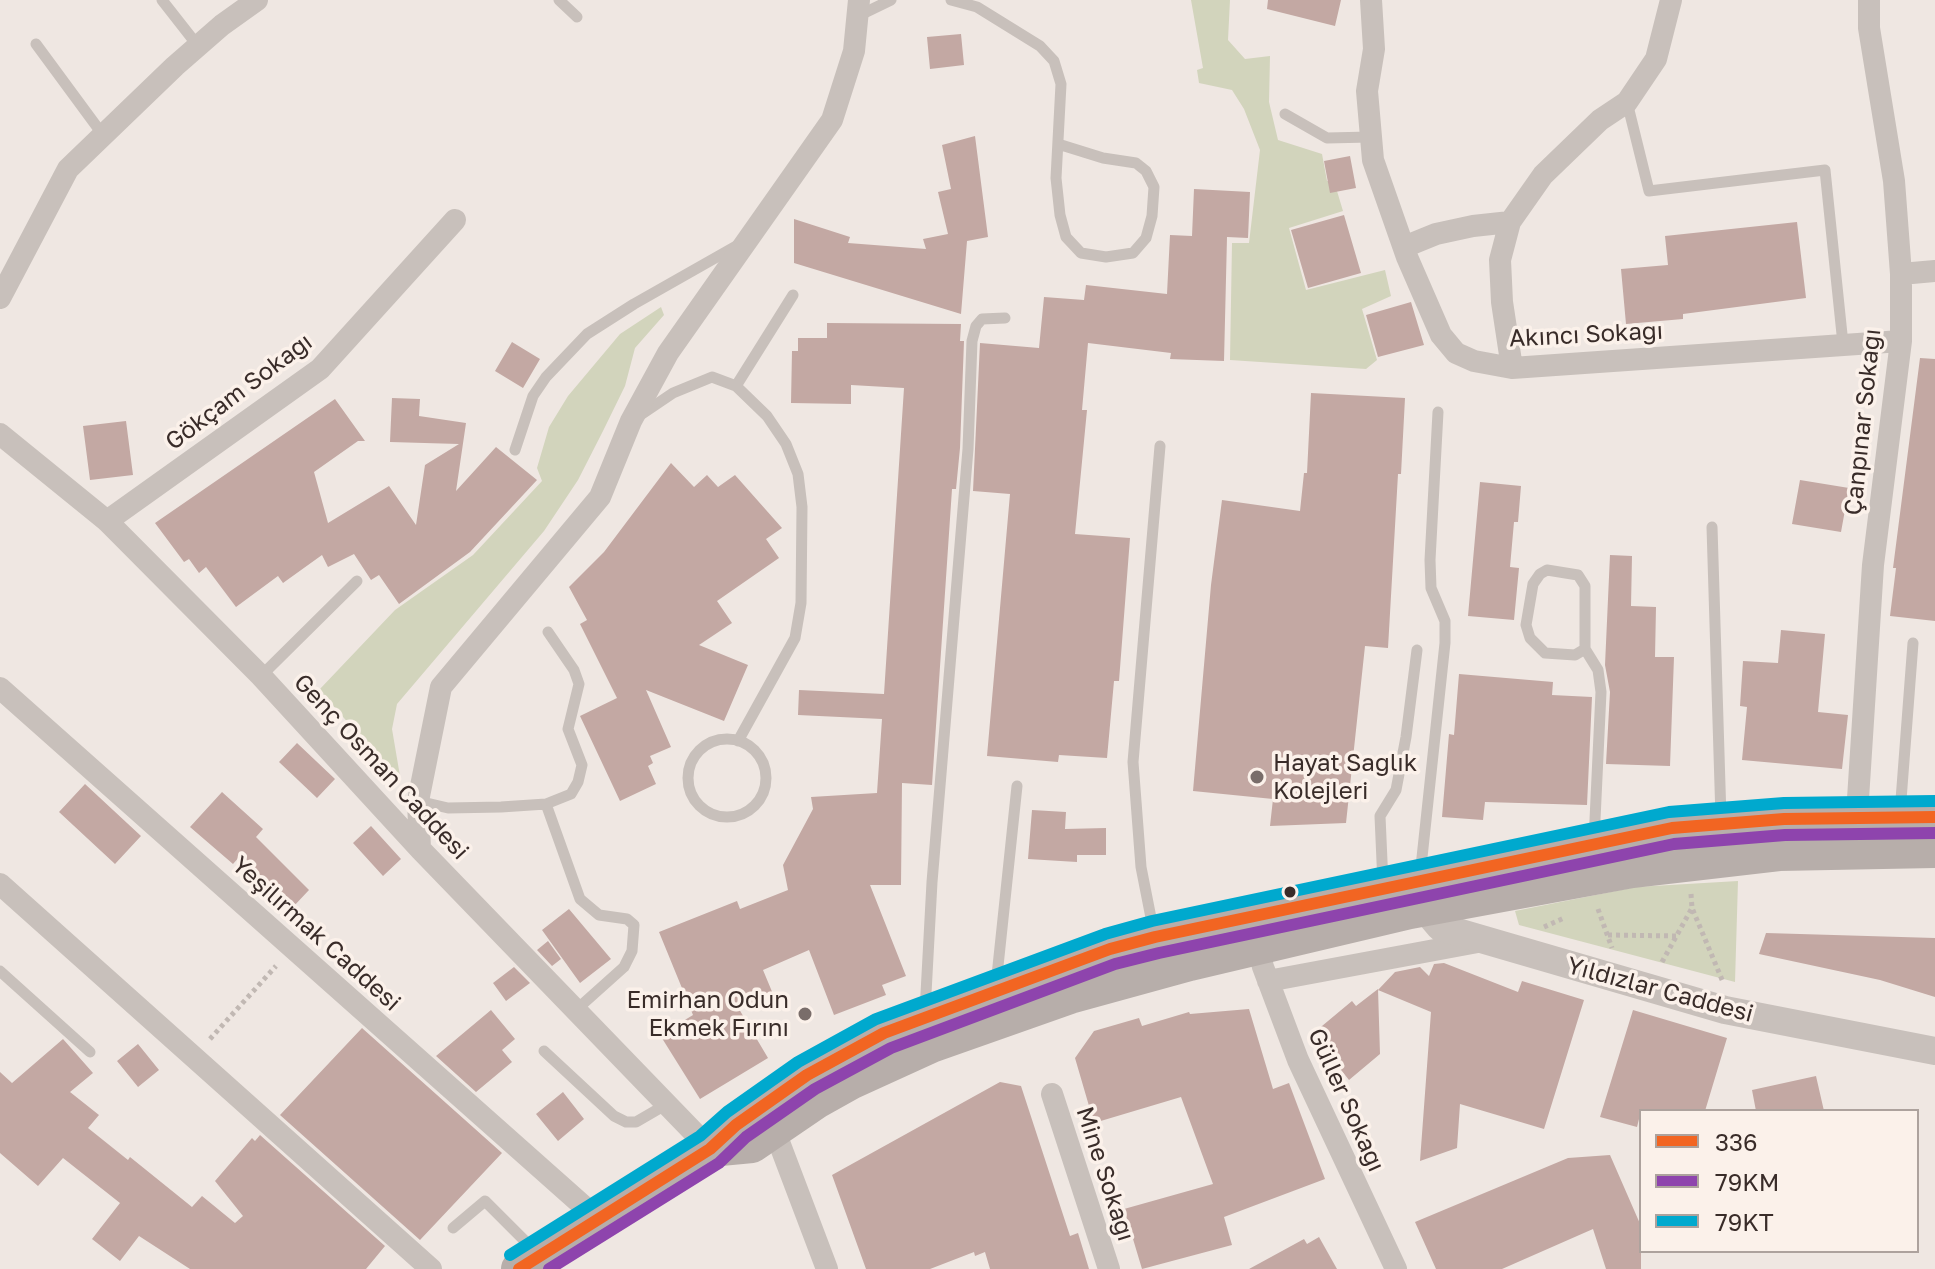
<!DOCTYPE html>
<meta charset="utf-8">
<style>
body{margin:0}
#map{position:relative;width:1935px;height:1269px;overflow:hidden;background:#efe7e2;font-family:"Golos Text",sans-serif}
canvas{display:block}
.legend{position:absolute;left:1639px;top:1109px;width:280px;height:144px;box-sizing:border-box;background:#fbf1ea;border:2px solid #ada29d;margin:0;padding:10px 14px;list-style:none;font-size:24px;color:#392c29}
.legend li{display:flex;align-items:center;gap:16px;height:40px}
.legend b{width:40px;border:2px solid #ada29d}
</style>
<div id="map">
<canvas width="1935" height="1269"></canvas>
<ul class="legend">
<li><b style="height:10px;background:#f26522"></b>336</li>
<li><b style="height:10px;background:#8e44ad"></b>79KM</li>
<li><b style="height:10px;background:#00a9ce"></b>79KT</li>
</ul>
</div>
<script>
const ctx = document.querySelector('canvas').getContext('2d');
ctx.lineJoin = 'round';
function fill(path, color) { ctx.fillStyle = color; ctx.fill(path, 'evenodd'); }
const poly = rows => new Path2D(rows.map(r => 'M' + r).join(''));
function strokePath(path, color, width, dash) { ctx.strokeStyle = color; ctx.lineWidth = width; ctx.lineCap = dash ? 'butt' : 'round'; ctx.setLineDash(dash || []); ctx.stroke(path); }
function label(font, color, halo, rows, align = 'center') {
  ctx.font = font + ' "Golos Text",sans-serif'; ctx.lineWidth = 7; ctx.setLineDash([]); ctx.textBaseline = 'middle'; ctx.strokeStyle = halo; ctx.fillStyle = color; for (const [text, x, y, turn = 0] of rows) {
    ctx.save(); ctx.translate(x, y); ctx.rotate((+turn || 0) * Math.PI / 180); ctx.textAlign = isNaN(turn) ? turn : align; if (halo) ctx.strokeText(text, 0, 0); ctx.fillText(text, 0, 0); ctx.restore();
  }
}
fill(poly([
 [1191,0,1230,0,1228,40,1245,59,1270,56,1269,102,1278,140,1322,154,1327,181,1334,181,1343,211,1289,228,1306,290,1385,270,1391,296,1362,309,1377,360,1366,369,1230,360,1232,243,1249,243,1260,150,1244,109,1232,90,1199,83,1197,70,1203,68],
 [661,307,664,315,635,348,625,386,603,431,578,480,544,531,397,704,392,729,401,782,319,690,395,610,473,555,542,481,537,468,549,427,568,396,620,334],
 [1738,881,1735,982,1519,925,1515,911,1636,887]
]), '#d2d4bc');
fill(poly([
 [1268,0,1341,0,1335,26,1267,9],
 [961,34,964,65,930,69,927,37],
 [975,136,988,237,967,241,961,314,794,263,794,219,850,237,848,243,926,249,923,239,948,234,938,192,951,189,942,145],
 [1350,156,1356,188,1330,193,1324,161],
 [1194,189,1250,192,1248,238,1227,237,1224,361,1170,359,1171,353,1088,343,1082,410,1087,410,1075,534,1130,538,1119,681,1114,681,1107,758,1059,755,1058,762,987,756,1010,494,973,491,980,343,1039,348,1044,297,1084,300,1086,285,1167,294,1170,235,1192,236],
 [1344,215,1361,273,1308,288,1291,230],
 [1797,222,1806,298,1683,314,1683,319,1626,324,1621,269,1668,265,1665,236],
 [1411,302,1424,345,1378,357,1366,315],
 [827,323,961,324,960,341,964,341,960,448,956,489,952,489,932,785,902,783,901,885,870,885,906,976,882,985,886,995,834,1015,809,950,763,970,773,994,739,1009,768,1058,700,1099,660,1035,693,1015,659,932,737,901,740,909,788,890,783,865,813,809,811,797,877,793,882,719,798,715,799,690,884,694,904,388,851,385,851,404,791,403,792,351,798,351,798,338,827,338],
 [512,342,540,359,523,388,495,371],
 [1920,358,1935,359,1935,621,1890,616,1896,568,1893,568],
 [1311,393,1405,398,1401,474,1398,474,1388,648,1365,646,1346,823,1270,826,1273,799,1193,791,1211,585,1222,500,1300,511,1304,473,1307,473],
 [392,398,420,399,419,416,466,423,456,491,496,447,537,480,470,552,399,604,379,575,371,580,354,554,328,567,322,555,283,583,278,576,236,607,206,567,199,573,189,559,184,562,155,523,335,399,365,441,358,441,314,472,328,523,389,486,416,525,425,465,459,444,390,442],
 [126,421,133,475,90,480,83,426],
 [671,463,694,487,707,475,718,487,735,475,782,528,766,539,779,558,717,601,732,623,699,645,748,665,724,721,646,690,671,747,650,756,653,763,648,766,656,784,620,801,580,716,617,698,580,624,587,620,569,587,604,552],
 [1800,480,1849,488,1841,532,1792,524],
 [1480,482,1521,486,1518,522,1514,522,1510,567,1519,568,1514,620,1468,616],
 [1610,555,1632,556,1631,606,1656,607,1655,657,1674,657,1670,766,1606,764,1610,692,1605,665],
 [1781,630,1825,634,1818,712,1848,715,1842,769,1742,760,1747,707,1740,706,1743,661,1778,663],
 [1459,674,1553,682,1552,695,1592,697,1587,805,1485,802,1483,820,1442,817,1449,734,1454,735],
 [297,743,335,779,317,798,279,762],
 [85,784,141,836,115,864,59,812],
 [222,792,263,829,256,837,309,890,293,907,240,856,233,864,190,827],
 [1032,810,1066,812,1065,829,1106,828,1106,855,1077,855,1077,862,1028,859],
 [371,826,401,859,383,876,353,843],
 [569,909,611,959,580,983,542,930],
 [1766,933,1935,938,1935,997,1880,980,1759,954],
 [548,941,561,959,552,966,537,950],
 [1444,963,1518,992,1522,981,1584,1000,1544,1129,1460,1104,1457,1148,1420,1161,1431,1012,1378,990,1395,972,1420,967,1429,976,1434,964],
 [514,967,530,983,506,1001,493,983],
 [1378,989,1380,1054,1349,1080,1323,1047,1316,1031,1352,1001,1356,1006],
 [1249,1009,1273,1089,1289,1083,1325,1179,1224,1217,1232,1245,1142,1269,1124,1209,1213,1184,1181,1097,1094,1123,1075,1058,1094,1031,1139,1018,1142,1026,1189,1012,1190,1014],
 [491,1010,515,1039,502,1050,512,1062,476,1092,436,1056],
 [1633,1010,1727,1038,1705,1111,1641,1111,1637,1127,1600,1117],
 [362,1028,502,1153,420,1240,280,1115],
 [63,1039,93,1073,70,1092,99,1115,88,1128,128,1160,130,1157,192,1207,202,1196,235,1223,243,1216,215,1181,252,1138,255,1141,260,1135,385,1246,366,1269,190,1269,139,1236,120,1261,92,1239,120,1203,63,1158,38,1186,0,1153,0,1072,12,1083],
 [138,1044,159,1070,138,1087,117,1061],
 [1816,1076,1824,1111,1756,1111,1752,1090],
 [1000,1082,1021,1086,1070,1236,1078,1233,1089,1269,990,1269,985,1252,975,1256,974,1252,930,1269,866,1269,832,1175],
 [563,1092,584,1119,558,1141,536,1114],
 [1610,1155,1641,1226,1641,1269,1606,1269,1593,1229,1502,1269,1436,1269,1415,1222,1568,1158],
 [1319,1237,1337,1269,1249,1269,1304,1239,1307,1244]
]), '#c3a8a3');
strokePath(poly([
 [1691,894,1692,908,1723,982],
 [1598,909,1612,948],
 [1544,927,1564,918],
 [1608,935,1677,936],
 [1662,962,1692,908],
 [210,1039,276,966]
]), '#c1b8b3', 5, [4, 4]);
strokePath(poly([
 [162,0,198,46],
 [559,0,577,17],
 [951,0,977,7,1040,46,1054,61,1061,84,1056,178,1060,215,1066,237,1081,253,1106,257,1133,253,1146,238,1152,216,1154,187,1146,171,1136,163,1103,158,1058,144],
 [858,16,891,0],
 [36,44,103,135],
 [1627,102,1649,191,1825,170,1843,344],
 [1285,114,1327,138,1370,137],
 [736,386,793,295],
 [639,416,673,393,712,377,736,386,767,416,786,444,798,474,802,507,801,603,795,638,738,741],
 [515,450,533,396,546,377,587,334,634,304,738,245],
 [1712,527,1721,818],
 [1585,649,1575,655,1545,653,1530,638,1526,625,1533,584,1540,574,1547,570,1578,575,1585,586,1585,649,1598,670,1601,692,1594,841],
 [261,676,357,581],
 '688 778a39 39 0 1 1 78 0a39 39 0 1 1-78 0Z',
 [418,801,448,808,501,807,546,804,571,794,578,782,582,765,568,729,579,684,574,670,548,632],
 [546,804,580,899,599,915,627,919,634,925,632,951,624,967,576,1010],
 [1900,813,1913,643],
 [1420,876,1445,643,1445,621,1431,588,1430,560,1438,412],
 [1383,884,1380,816,1396,790,1406,737,1417,650],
 [1154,933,1141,867,1133,762,1160,446],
 [0,971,90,1052],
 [996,985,1017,786],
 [925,1012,932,882,968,449,972,341,976,326,982,319,1005,318],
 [544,1051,614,1116,626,1122,636,1122,667,1104],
 [453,1228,485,1201,536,1252]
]), '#c8c0bb', 11);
strokePath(poly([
 [1371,0,1374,49,1367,91,1373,160,1407,257,1441,335,1456,353,1474,361,1512,368,1901,341],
 [1404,247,1436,234,1473,226,1510,222],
 [1901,274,1935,271],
 [0,298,68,169,175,66,222,25,257,0],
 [1512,368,1502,302,1500,260,1510,222,1543,175,1600,120,1627,102,1656,59,1671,0],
 [0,434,107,521,261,676,420,849,710,1149],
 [107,521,320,369,455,220],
 [0,688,598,1219],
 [1856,830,1873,565,1901,341,1901,274,1894,181,1869,28,1869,0],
 [420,849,418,801,441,687,600,497,631,421,668,353,832,120,854,51,859,0],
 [0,884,431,1269],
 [1258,948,1263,967,1298,1060,1396,1269],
 [1268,981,1483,941],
 [1052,1094,1109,1269],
 [774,1129,827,1269]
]), '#c8c0bb', 22);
strokePath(poly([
 [1422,894,1424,908,1440,927,1725,1010,1935,1051]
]), '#c8c0bb', 28);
strokePath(poly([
 [710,1149,752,1145,818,1100,852,1081,931,1045,1070,996,1190,963,1410,911,1632,870,1779,853,1935,850],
 [519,1269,710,1149,736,1125,807,1075,884,1033,965,1001,1110,949,1155,937,1672,828,1784,819,1935,817]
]), '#b7aeaa', 36);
strokePath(poly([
 [519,1269,710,1149,736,1125,807,1075,884,1033,1110,949,1155,937,1672,828,1784,819,1935,817]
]), '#f26522', 12);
strokePath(poly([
 [549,1269,719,1163,746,1137,815,1089,891,1048,1115,964,1159,953,1674,844,1785,835,1935,833]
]), '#8e44ad', 12);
strokePath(poly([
 [510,1255,700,1136,727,1112,798,1062,876,1019,1105,934,1152,921,1669,812,1784,803,1935,801]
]), '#00a9ce', 12);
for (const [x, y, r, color] of [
 [1257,777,8,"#796d6a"],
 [1290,892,7,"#392c29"],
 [805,1014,8,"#796d6a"]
]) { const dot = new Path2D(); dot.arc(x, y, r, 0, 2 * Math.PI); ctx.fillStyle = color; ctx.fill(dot); strokePath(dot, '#fbf1ea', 3); }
label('24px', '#392c29', '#fbf1ea', [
 ["Akıncı Sokağı",1586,335,-3],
 ["Gökçam Sokağı",239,392,-37],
 ["Çanpınar Sokağı",1863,422,-84],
 ["Genç Osman Caddesi",381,767,47],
 ["Yeşilırmak Caddesi",316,934,42],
 ["Yıldızlar Caddesi",1660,990,15],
 ["Güller Sokağı",1346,1100,66],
 ["Mine Sokağı",1105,1174,72]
]);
label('24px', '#392c29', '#fbf1ea', [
 ["Hayat Sağlık",1273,763],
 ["Kolejleri",1273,791],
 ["Emirhan Odun",789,1000,"right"],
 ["Ekmek Fırını",789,1028,"right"]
], 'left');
</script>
